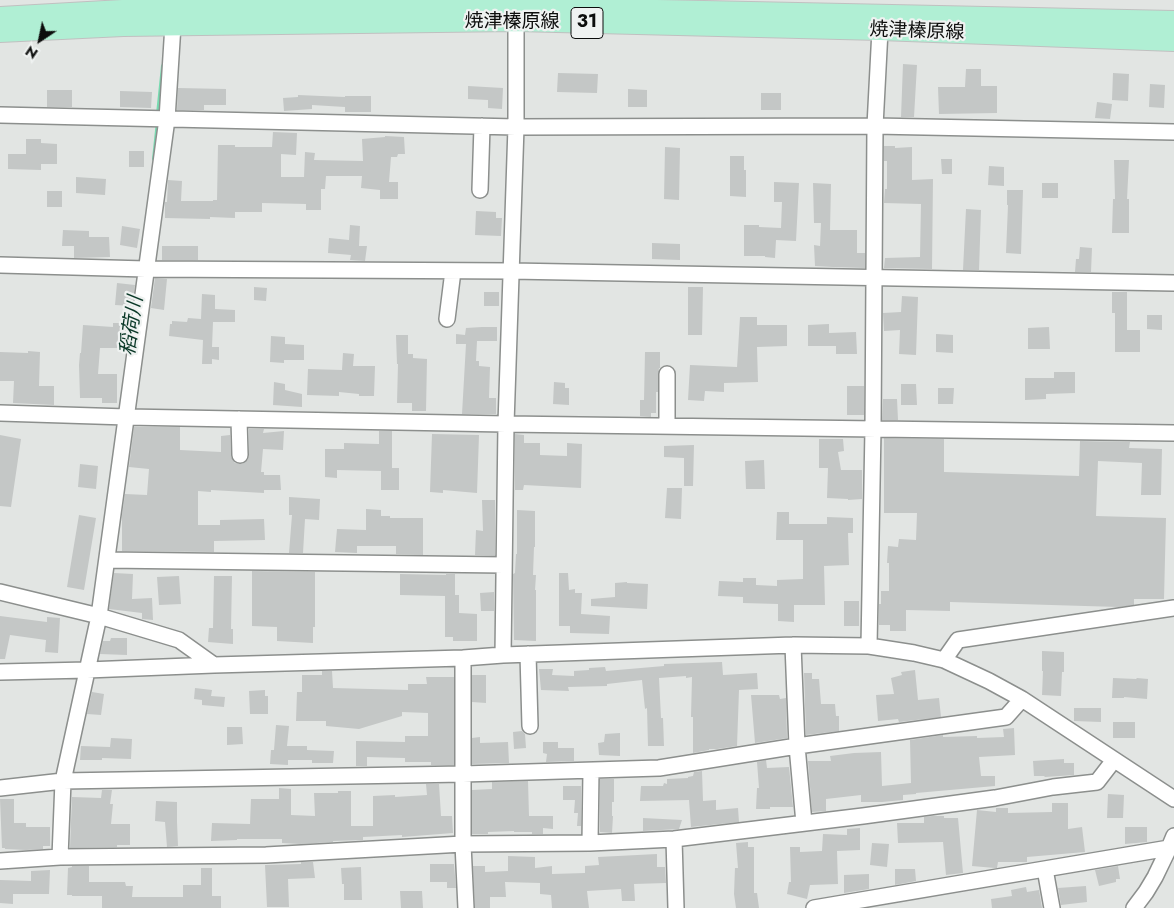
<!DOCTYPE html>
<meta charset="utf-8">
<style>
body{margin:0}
#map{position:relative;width:1174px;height:908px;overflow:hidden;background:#e2e5e3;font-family:Jost,sans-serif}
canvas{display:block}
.north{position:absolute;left:15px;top:15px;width:50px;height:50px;-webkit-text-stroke:4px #eff2f1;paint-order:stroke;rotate:214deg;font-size:14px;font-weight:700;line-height:20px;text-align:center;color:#0c0d0c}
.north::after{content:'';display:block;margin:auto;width:18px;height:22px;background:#0c0d0c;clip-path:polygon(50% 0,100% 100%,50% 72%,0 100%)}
</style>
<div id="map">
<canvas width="1174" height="908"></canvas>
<div class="north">N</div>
</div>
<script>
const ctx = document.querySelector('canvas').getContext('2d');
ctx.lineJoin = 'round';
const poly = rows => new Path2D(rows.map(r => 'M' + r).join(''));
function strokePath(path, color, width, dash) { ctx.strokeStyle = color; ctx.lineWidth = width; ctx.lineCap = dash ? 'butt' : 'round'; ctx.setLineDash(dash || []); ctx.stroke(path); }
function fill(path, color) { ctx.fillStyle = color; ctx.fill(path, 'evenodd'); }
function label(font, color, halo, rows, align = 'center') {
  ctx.font = font + ' Jost,"Noto Sans JP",sans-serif'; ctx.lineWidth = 4.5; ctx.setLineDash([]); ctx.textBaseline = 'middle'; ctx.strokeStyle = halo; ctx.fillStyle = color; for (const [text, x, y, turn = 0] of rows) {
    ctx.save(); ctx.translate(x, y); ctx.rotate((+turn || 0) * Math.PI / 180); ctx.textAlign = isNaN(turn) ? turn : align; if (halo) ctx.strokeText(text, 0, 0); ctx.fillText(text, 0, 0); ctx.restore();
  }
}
strokePath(poly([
 [158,114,163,66],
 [154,159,158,121]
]), '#76dbb0', 4);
fill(poly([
 [903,64,917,65,914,117,901,117],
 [966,69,981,69,981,86,997,86,997,113,939,114,938,87,965,87],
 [558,73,598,74,597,93,557,92],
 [1113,73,1129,74,1128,101,1112,100],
 [1150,84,1165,85,1164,108,1149,107],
 [468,86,503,88,502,109,488,108,488,100,468,99],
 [178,88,226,89,226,105,204,105,204,110,177,110],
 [628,89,647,90,647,107,628,107],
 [47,90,72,90,72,107,47,107],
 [120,91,152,92,151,108,120,107],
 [761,93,781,93,781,110,761,110],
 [298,95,345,97,345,96,371,96,371,112,345,112,345,107,312,105,312,109,284,111,283,98,298,97],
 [1097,102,1112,104,1110,119,1095,118],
 [273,132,297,133,296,155,281,154,281,177,304,177,305,152,315,153,314,160,363,161,362,139,385,137,385,136,404,137,405,154,398,154,397,157,391,157,389,182,398,182,398,199,380,199,380,190,361,188,362,176,326,176,325,189,321,189,321,210,306,210,306,204,262,203,262,212,235,212,235,218,210,217,210,219,165,218,165,202,167,202,168,180,182,181,181,201,213,201,213,200,217,200,218,145,235,145,235,147,272,147],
 [26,139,41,139,41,143,57,144,57,164,41,164,41,170,8,169,8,154,26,154],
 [884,146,895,146,895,148,912,147,912,180,933,179,932,269,884,268,885,258,920,257,921,204,884,203,885,189,887,189,887,161,884,161],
 [665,147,680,148,679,200,664,199],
 [129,151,144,151,144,167,129,167],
 [730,156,744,156,744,170,746,170,746,197,730,196],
 [941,159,952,159,952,174,942,174],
 [1114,160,1129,160,1127,199,1129,199,1129,233,1112,233,1113,199,1115,199],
 [989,166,1004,167,1004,186,988,185],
 [76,177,106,179,105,195,76,193],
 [774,182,799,183,796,241,776,240,775,258,765,257,765,256,744,256,744,225,759,225,759,227,781,228,782,202,774,202],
 [813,183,831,184,830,230,857,230,857,253,865,253,865,268,833,267,815,266,814,245,820,246,821,223,814,223],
 [1042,183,1058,183,1058,198,1042,198],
 [1007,190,1023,190,1021,254,1006,253,1008,205,1007,205],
 [47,191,62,191,62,207,47,207],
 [966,209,981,210,979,270,963,270],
 [476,211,496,212,496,218,502,218,501,236,475,235],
 [350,225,360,226,359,246,367,246,365,261,350,260,351,255,328,253,329,238,349,240],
 [122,226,140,229,137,248,120,245],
 [63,230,89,231,89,237,109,237,110,257,74,258,74,246,62,246],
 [652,243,680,244,680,260,652,259],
 [162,246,198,246,198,260,162,260],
 [1080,247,1092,248,1091,272,1075,272,1076,259,1079,259],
 [155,278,167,279,164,310,151,308],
 [117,283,135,285,132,306,115,305],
 [254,287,267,288,266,301,254,300],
 [688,287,703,287,702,335,688,335],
 [484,292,499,292,499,306,484,306],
 [1112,292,1127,292,1127,330,1140,330,1140,352,1115,352,1115,313,1112,313],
 [202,294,215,295,215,309,235,310,235,322,213,322,212,347,219,347,219,360,212,359,212,364,202,364,203,340,169,336,170,324,172,324,172,321,187,322,188,318,201,319],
 [902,296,918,297,916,355,899,354,900,330,884,331,883,313,901,312],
 [1147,315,1162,315,1162,330,1147,329],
 [740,317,757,317,757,325,787,325,787,346,757,347,758,382,724,383,724,392,705,391,704,401,688,400,690,365,737,367],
 [113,323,126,323,126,348,100,348,98,374,117,374,117,403,102,403,102,398,80,398,79,365,80,353,81,353,83,325,113,327],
 [829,324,829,333,856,332,857,354,836,354,836,346,808,346,808,325],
 [482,327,497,327,497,341,477,341,476,361,479,361,479,366,490,367,489,398,496,398,496,414,462,414,466,344,456,344,456,334,465,335,466,328],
 [1049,327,1050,349,1028,349,1028,328],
 [936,334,953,335,953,353,936,352],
 [396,335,408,335,408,354,413,354,413,358,427,359,426,411,412,411,412,403,397,403,398,364,397,364],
 [271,336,285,337,285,344,304,345,304,360,284,360,284,363,270,362],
 [28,351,40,352,39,386,54,386,54,405,13,403,14,381,0,381,0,352,28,353],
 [645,352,660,352,660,368,659,368,658,374,658,392,656,392,656,413,651,413,651,417,640,416,640,400,644,400],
 [343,353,354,354,353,366,375,366,374,396,359,396,359,394,339,392,339,396,307,395,308,369,342,370],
 [1054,372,1075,372,1075,393,1046,394,1046,399,1025,400,1025,378,1054,378],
 [274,382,285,384,285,390,302,394,302,407,273,405],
 [554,382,565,383,565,388,569,388,569,405,553,404],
 [901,384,916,384,917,405,901,405],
 [847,386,864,386,864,415,847,415],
 [938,388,954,388,953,404,938,404],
 [883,399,897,399,898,420,882,420],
 [134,427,180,427,180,450,221,452,221,436,230,435,231,455,232,459,235,463,240,464,244,463,248,459,249,455,249,429,264,429,263,433,284,431,283,450,263,449,261,472,264,472,264,475,280,475,281,490,264,490,264,493,211,490,211,492,198,491,198,525,220,525,220,520,264,519,265,540,214,541,214,552,122,551,122,515,125,494,147,495,149,469,129,467],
 [379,431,392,431,392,468,399,468,399,490,381,490,381,471,337,470,337,478,325,477,325,449,344,449,344,443,379,444],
 [432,434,479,435,477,493,443,490,443,493,430,492],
 [515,434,524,435,524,443,540,443,540,455,567,456,567,443,582,444,581,488,524,485,523,490,515,490],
 [0,435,21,439,11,507,0,506],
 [884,438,944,439,944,472,1079,476,1080,441,1130,442,1129,448,1162,449,1161,495,1141,495,1142,463,1098,461,1096,516,1166,518,1164,599,1134,599,1134,605,1119,607,950,602,950,611,906,610,906,631,890,631,890,625,879,625,879,604,881,604,881,591,889,591,889,563,887,563,888,546,898,547,899,539,916,540,917,513,884,513],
 [819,439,843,439,844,451,838,452,841,470,862,470,862,499,848,500,848,499,827,498,828,468,819,468],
 [694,445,693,486,684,486,684,458,664,457,664,446],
 [764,460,765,489,746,489,745,461],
 [80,464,98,466,96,489,78,487],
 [667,488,682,488,681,519,665,518],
 [289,497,320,499,319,520,305,519,303,553,289,553,292,515,289,515],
 [482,500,495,500,495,556,475,555,476,530,483,531],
 [366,509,381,510,381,516,390,516,390,518,423,518,423,555,396,554,396,546,357,546,357,553,335,552,337,529,366,530],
 [517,510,535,511,535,547,534,547,533,575,536,575,535,590,536,590,536,641,514,640,513,574,515,573,516,554,517,554],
 [777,512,789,512,789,524,827,524,827,517,853,518,853,533,848,533,849,565,824,566,825,605,794,605,794,622,778,621,778,604,743,603,743,597,718,596,719,581,743,582,743,578,756,578,756,585,777,586,777,580,803,579,803,540,776,540],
 [79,515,96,518,84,590,67,587],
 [252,571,315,572,315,627,313,627,313,643,277,641,277,627,252,626],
 [114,573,133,574,132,599,152,598,153,620,142,619,142,613,109,609],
 [559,573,568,573,569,590,575,589,575,593,582,593,581,614,610,616,609,634,570,633,570,626,559,626],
 [400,574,446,575,446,574,455,574,455,595,459,595,459,613,477,614,477,641,453,641,453,637,445,637,445,596,400,595],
 [179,576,181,604,159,605,157,577],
 [214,576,232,576,231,629,233,629,233,644,208,642,209,628,213,628],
 [627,582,627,583,648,584,647,609,591,606,591,599,615,597,615,583],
 [494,592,494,611,481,611,480,593],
 [844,601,859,601,859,626,844,626],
 [0,616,47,622,47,617,60,618,58,653,45,652,46,640,10,635,5,659,0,659],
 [111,638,127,638,127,655,100,654,103,641,110,641],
 [1042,651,1064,652,1064,672,1062,672,1061,696,1042,695,1043,671,1042,671],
 [722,662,723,675,757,673,758,689,739,690,737,746,717,749,709,749,709,750,693,753,693,717,691,717,692,677,686,678,686,676,659,678,661,718,663,718,664,746,648,746,647,708,645,709,642,680,607,684,607,686,568,687,569,691,541,690,539,669,553,669,552,675,574,676,574,671,589,670,589,668,605,667,606,671,664,666,664,664],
 [915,670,918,700,939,698,941,717,899,722,898,719,878,721,876,695,894,694,891,678,902,675,901,672],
 [322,671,332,671,333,688,408,690,408,684,427,684,426,677,454,677,454,765,431,765,431,762,405,762,405,758,367,757,367,766,356,766,356,741,405,742,405,736,428,736,428,713,402,712,402,716,359,729,326,726,326,721,296,721,297,692,302,692,302,675,322,675],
 [804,673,812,673,812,679,819,679,821,704,835,704,836,716,839,716,839,731,806,735],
 [472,675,486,675,486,703,472,702],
 [1113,678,1136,679,1137,678,1148,679,1147,699,1124,697,1124,698,1112,698],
 [195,688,212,690,211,696,225,697,224,707,202,705,202,700,194,699],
 [265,690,265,696,268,696,268,714,250,714,249,691],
 [92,692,104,694,101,715,87,714],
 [751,695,779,695,780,699,786,698,787,738,755,743],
 [1074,708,1101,708,1101,722,1074,721],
 [1113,722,1135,722,1135,738,1113,738],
 [276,725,289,726,287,746,307,746,307,750,334,751,333,763,312,763,312,760,288,760,288,765,270,764,271,750,274,750],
 [227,727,242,727,243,744,227,745],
 [1014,728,1015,755,979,757,981,776,995,776,995,786,916,793,916,794,903,795,903,800,882,802,861,802,861,795,826,799,826,811,812,812,808,761,831,761,830,756,854,753,881,752,882,786,911,783,910,740,943,735,943,737,977,736,977,738,1004,737,1003,729],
 [522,731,525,734,526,748,514,749,513,732],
 [620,733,620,756,599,755,598,743,604,742,605,734],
 [480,737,480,743,508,742,509,763,472,764,472,738],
 [111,738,132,739,131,759,102,758,102,760,80,760,81,746,110,747],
 [543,742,558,742,558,748,574,748,574,761,546,762,547,754,543,753],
 [1064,759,1064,763,1074,763,1074,775,1045,777,1044,776,1034,776,1033,761],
 [766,760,767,768,789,767,793,807,770,807,770,809,756,809,757,788,759,788,757,762],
 [702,771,703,801,716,800,716,810,738,808,739,822,691,827,689,800,640,801,641,786,663,786,664,783,667,784,667,779,688,778,688,777,693,776,694,772],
 [600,779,614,779,614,802,612,802,612,816,613,816,612,833,600,832],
 [528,781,529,816,553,816,553,829,543,828,543,834,532,834,532,832,514,832,514,831,488,832,488,834,472,834,472,790,492,789,492,782],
 [426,784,439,784,441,816,452,816,453,833,402,837,402,835,363,837,363,840,333,841,333,842,300,844,282,843,282,839,237,839,237,840,211,841,212,823,250,824,251,799,279,799,279,788,291,789,291,815,315,816,314,793,338,793,338,791,351,791,351,826,373,826,373,796,395,795,395,797,427,795],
 [563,786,581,786,581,826,577,826,578,813,574,813,575,800,563,800],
 [102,790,112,790,110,804,113,804,111,824,130,824,130,845,117,845,117,847,70,848,72,797,101,798],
 [1108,794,1124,795,1123,818,1107,818],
 [0,799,14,799,14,823,26,823,26,827,50,827,50,846,43,846,43,849,26,850,5,849,5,848,2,848],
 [156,801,177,802,177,822,178,846,167,847,165,822,155,821],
 [1052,803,1068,803,1068,829,1082,827,1085,852,1027,857,1027,862,998,862,997,868,995,868,972,866,977,810,996,812,996,808,1008,808,1008,813,1052,812],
 [932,816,944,816,944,818,958,818,963,873,946,875,943,842,898,843,897,823,924,823,924,817],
 [643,818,682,820,679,829,643,831],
 [1125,827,1147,827,1147,842,1125,844],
 [860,828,860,850,837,851,838,884,810,885,807,899,787,894,789,882,791,882,790,847,800,847,800,852,822,851,823,834,847,835,847,829],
 [748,842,748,847,754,847,754,893,757,893,759,908,736,908,734,894,735,868,738,868,736,843],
 [872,843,889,844,887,867,870,865],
 [657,854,657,867,665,867,666,883,634,884,635,901,622,901,621,889,587,891,589,908,552,908,551,895,540,894,540,883,505,882,506,897,490,897,490,908,475,908,473,866,485,866,485,872,508,871,508,856,535,857,535,868,552,866,552,874,585,873,585,866,599,865,598,857],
 [301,862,313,862,315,878,288,879,289,907,267,907,265,865,301,864],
 [430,864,454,864,456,888,447,888,447,882,430,882],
 [72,866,89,866,89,882,125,882,126,886,133,886,132,897,183,897,183,885,201,885,201,868,212,868,212,896,221,896,221,908,102,908,102,896,72,896,72,895,67,895,68,868,72,867],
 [1118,866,1120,879,1116,879,1116,882,1099,886,1095,870],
 [361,867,362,900,344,900,344,884,342,884,341,868],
 [895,869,915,869,916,881,895,885],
 [50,870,49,894,13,894,13,904,0,903,0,880,31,881,31,871],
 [869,874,869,889,844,893,844,875],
 [1086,886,1087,902,1061,905,1058,888],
 [1026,887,1027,892,1039,890,1042,908,992,908,991,899,1012,896,1011,890],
 [400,891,422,891,423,908,401,908]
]), '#c4c7c6');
const minor = poly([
 [0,115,516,127,875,126,1174,132],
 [480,190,482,126],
 [0,265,146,269,511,271,1174,283],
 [447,319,453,271],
 [0,413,127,417,506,424,1174,433],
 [239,419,240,455],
 [667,426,667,374],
 [107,560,504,565],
 [0,592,99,616,179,640,214,665],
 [793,645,797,746,804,823],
 [869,646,873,429,875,126,880,30],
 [528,654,530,726],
 [503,655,506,424,516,127,516,11],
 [463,658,463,844,466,908],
 [944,660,958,640,1174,608],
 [0,672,87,670,214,665,463,658,503,655,793,645,869,646,914,653,944,660,989,681,1022,699,1174,799],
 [0,788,63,781,463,774,659,768,797,746,1006,717,1022,699],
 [674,839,676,908],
 [590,843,591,771],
 [60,857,63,781,99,616,167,119,173,25],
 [0,861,60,857,266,855,463,844,590,843,674,839,863,816,995,798,1053,787,1097,782,1114,760],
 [1045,869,1052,908],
 [814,908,1169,848],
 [1134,908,1146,892,1155,877,1169,848,1174,836]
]);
const major = poly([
 [0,17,175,7,516,7,1174,21],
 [0,32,123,26,516,21,880,30,1174,41]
]);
strokePath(minor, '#8c8f8d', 18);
strokePath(major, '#c0c0c0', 22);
strokePath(minor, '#fff', 15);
strokePath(major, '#b0efd4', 20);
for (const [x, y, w] of [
 [587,23,32]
]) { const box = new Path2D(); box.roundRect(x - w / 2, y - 15.5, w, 31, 4); ctx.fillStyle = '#eff2f1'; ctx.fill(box); strokePath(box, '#0c0d0c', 1); }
label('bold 18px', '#0c0d0c', null, [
 ["31",587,23]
]);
label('19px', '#0c0d0c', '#eff2f1', [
 ["焼津榛原線",512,22],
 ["焼津榛原線",917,32,2]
]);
label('italic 20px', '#083726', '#eff2f1', [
 ["稻荷川",133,326,-82]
]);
</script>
